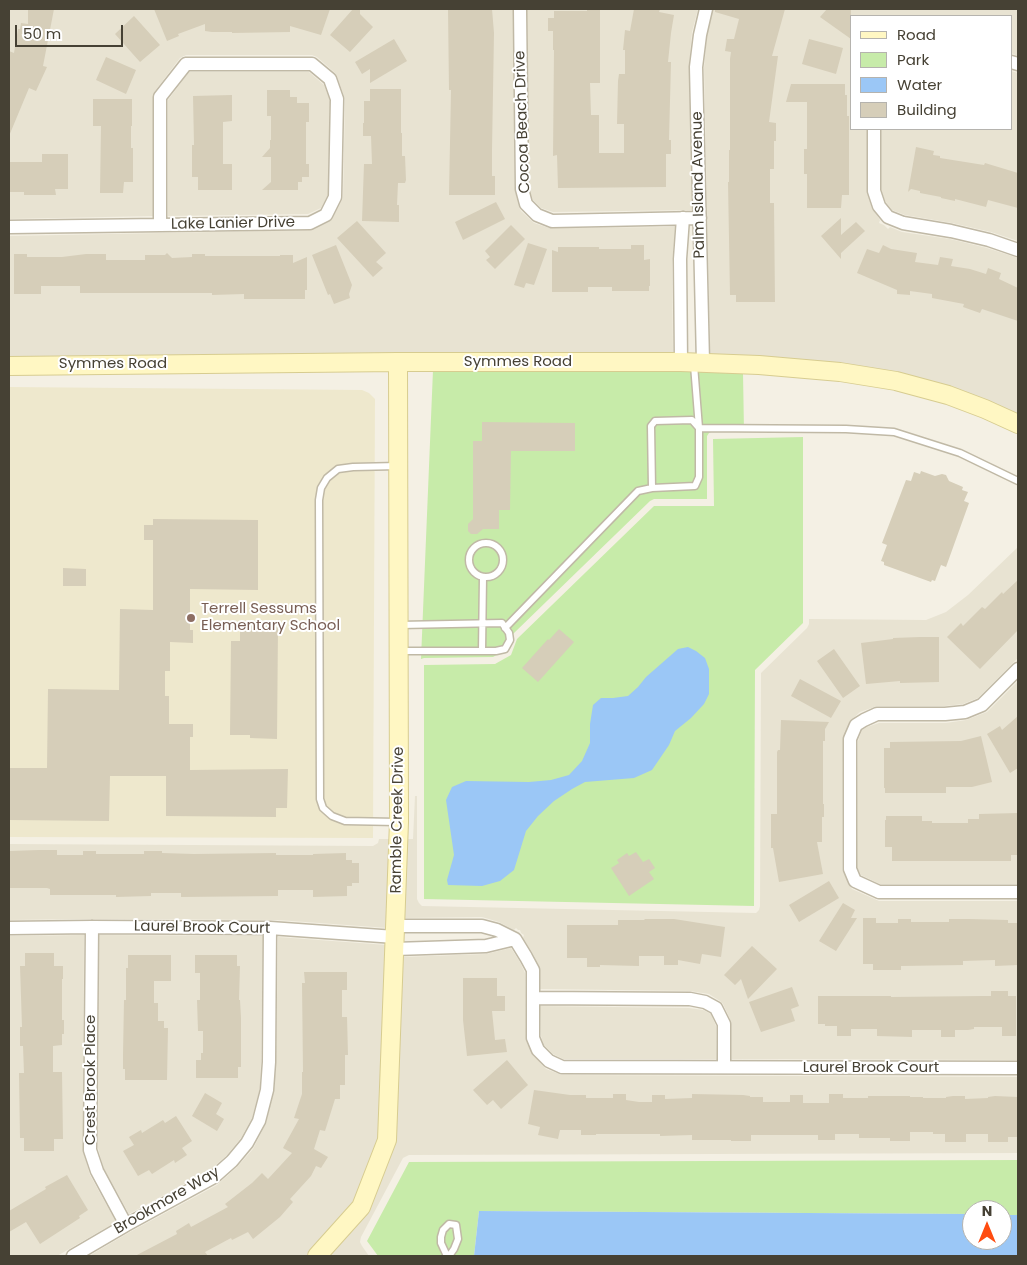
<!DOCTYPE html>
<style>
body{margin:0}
#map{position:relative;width:1027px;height:1265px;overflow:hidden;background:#f4f0e4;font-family:Poppins,sans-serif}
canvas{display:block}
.frame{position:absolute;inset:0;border:10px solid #464134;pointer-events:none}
.legend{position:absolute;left:850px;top:15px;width:162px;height:115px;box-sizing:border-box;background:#fff;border:1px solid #b5b3ae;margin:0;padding:6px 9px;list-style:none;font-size:15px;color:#464134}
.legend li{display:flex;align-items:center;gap:10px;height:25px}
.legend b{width:25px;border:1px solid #b5b3ae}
.north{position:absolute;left:962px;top:1200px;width:50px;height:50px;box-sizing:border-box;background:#fff;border:1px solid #b5b3ae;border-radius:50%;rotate:0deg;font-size:14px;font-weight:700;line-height:20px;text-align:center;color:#464134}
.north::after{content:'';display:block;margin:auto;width:18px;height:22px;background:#ff4c10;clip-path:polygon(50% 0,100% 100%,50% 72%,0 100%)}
.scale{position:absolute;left:15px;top:25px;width:108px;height:22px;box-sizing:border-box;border:2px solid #464134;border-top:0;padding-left:6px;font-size:15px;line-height:18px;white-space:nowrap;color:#464134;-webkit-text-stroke:4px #fff;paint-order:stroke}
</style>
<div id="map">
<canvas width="1027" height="1265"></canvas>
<div class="frame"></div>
<ul class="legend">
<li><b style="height:6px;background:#fff7c3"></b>Road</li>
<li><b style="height:14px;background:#c7eba9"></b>Park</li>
<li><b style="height:14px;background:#9bc7f6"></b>Water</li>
<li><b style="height:14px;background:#d6ceb9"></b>Building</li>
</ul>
<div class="north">N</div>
<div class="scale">50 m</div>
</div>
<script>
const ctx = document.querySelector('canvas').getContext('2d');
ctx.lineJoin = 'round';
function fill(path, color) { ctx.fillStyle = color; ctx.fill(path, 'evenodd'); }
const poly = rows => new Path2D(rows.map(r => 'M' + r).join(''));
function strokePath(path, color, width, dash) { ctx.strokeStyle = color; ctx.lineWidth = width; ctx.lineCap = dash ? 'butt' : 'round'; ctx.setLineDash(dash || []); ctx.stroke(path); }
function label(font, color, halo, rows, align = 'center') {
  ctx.font = font + ' Poppins,sans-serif'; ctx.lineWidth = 4; ctx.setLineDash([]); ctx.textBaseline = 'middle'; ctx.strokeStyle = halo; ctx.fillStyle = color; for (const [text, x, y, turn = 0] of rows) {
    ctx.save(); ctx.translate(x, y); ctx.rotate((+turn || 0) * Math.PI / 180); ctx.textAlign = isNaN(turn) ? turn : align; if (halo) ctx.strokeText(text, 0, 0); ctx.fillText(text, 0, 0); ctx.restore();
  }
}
fill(poly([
 [9,9,513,9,515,191,519,207,521,211,534,223,549,228,675,227,672,265,673,354,405,353,9,357,9,236,313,230,329,222,332,219,343,198,345,99,337,76,335,73,317,57,312,55,186,55,180,58,155,91,153,97,153,216,9,219],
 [527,9,698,9,692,32,689,66,693,210,553,212,541,208,533,200,529,188],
 [713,9,1018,9,1018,56,1011,53,1011,16,851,16,851,129,867,129,867,191,872,208,880,220,879,223,884,225,888,229,890,227,902,232,950,239,987,248,1018,258,1018,415,987,401,710,354,704,68,707,36],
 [1011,71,1018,73,1018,241,991,232,952,223,905,215,892,210,885,201,881,190,881,129,1011,129],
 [189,72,309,72,324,85,330,101,328,195,321,208,308,214,168,216,168,100],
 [1018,547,1018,658,978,698,963,704,945,706,877,706,860,712,850,721,843,739,842,869,849,885,852,889,879,901,1018,901,1018,1060,731,1059,730,1019,723,1004,720,1001,709,994,690,991,540,989,539,966,532,952,523,938,524,935,521,933,520,930,518,930,516,928,514,930,499,922,482,917,404,918,406,839,413,839,415,796,417,796,417,899,419,903,422,906,756,913,759,910,760,906,761,673,807,628,809,624,809,619,926,620,946,612,968,595],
 [1018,681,1018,884,880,884,861,875,857,867,858,741,862,730,867,727,879,723,946,723,966,720,987,712],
 [379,839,391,839,388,928,278,920,84,919,9,920,9,844,373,846,378,843],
 [84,935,83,1150,90,1175,116,1222,57,1256,9,1256,9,936],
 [99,935,263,936,261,1062,260,1088,252,1118,241,1138,227,1155,210,1170,129,1214,103,1167,98,1148],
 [278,937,387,945,380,1138,354,1202,306,1256,89,1256,130,1232,217,1185,237,1167,253,1149,266,1123,274,1090,276,1062],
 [511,948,520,962,525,973,526,1041,533,1055,546,1069,562,1075,1018,1077,1018,1153,409,1155,403,1158,361,1237,360,1242,362,1246,369,1256,328,1256,394,1143,402,957,486,954],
 [540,1006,689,1008,703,1010,711,1014,716,1026,717,1059,563,1059,553,1054,544,1045,541,1036]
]), '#e8e3d2');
fill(poly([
 [9,387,362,390,369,393,375,399,373,838,9,837]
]), '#eee8cd');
fill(poly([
 [433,370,681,370,743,373,744,431,713,431,709,433,707,436,707,499,654,499,650,501,513,634,506,650,493,657,424,658,421,659],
 [803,437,803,623,755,670,754,906,424,899,424,665,495,664,511,655,517,639,654,506,714,506,713,439],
 [1018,1160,1018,1215,1002,1215,1002,1210,972,1210,972,1214,479,1211,474,1256,378,1256,367,1241,409,1162]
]), '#c7eba9');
fill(poly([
 [688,647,696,651,705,658,709,669,709,694,704,704,691,718,675,731,669,745,652,770,634,778,585,782,572,789,554,801,538,816,526,831,514,870,500,881,482,886,448,885,447,880,454,855,446,800,452,787,466,781,529,782,551,780,569,775,582,761,590,743,590,724,593,705,601,698,613,698,628,696,638,687,646,677,678,649],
 [479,1211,972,1214,972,1240,1002,1240,1002,1215,1018,1215,1018,1256,474,1256]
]), '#9bc7f6');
fill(poly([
 [28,9,54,9,43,66,47,67,36,91,29,88,9,136,9,51,14,53,18,29,20,29,21,23,28,24],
 [154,9,330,9,321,35,290,26,290,32,232,33,232,32,212,32,205,31,205,24,178,34,179,36,167,41],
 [353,9,360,9,360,14,373,27,350,52,330,35],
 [448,9,492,9,494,33,492,150,492,176,495,176,495,195,449,195,451,90,449,90],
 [587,9,600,9,600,83,590,83,591,115,599,115,599,153,624,153,624,124,617,124,618,81,619,74,625,74,625,50,623,50,625,30,630,31,634,9,660,9,659,12,674,15,671,33,668,62,671,62,669,140,671,140,671,154,666,154,666,187,558,188,557,155,553,156,554,50,553,50,553,31,548,31,548,18,554,18,554,11,587,11],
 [715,9,785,9,772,56,778,56,769,122,776,123,776,141,774,141,774,169,770,169,770,203,774,203,774,204,775,302,736,302,736,295,730,295,728,182,729,182,729,150,730,150,730,59,731,52,725,51,727,39,734,39,739,19,715,12],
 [827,9,851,9,851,39,820,17],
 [134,16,160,45,140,62,115,34],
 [394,39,407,61,370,83,370,69,362,74,355,62],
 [809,39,843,48,836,74,802,64],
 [106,57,136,70,126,94,96,80],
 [791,84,845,84,845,95,847,95,847,116,849,116,849,195,842,195,841,208,807,208,807,174,804,174,804,149,807,149,807,102,786,102],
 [370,89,401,89,401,133,402,133,402,156,405,156,406,180,405,183,398,183,397,205,399,205,399,222,362,221,364,164,372,164,371,136,363,136,363,123,364,123,364,101,370,101],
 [267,90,290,90,290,97,297,97,297,103,309,103,309,122,306,122,306,164,309,164,309,177,302,177,302,182,298,182,298,190,262,190,271,182,271,157,262,157,270,148,270,140,271,140,271,116,267,116],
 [232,95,232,121,223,122,223,164,232,164,232,190,198,190,198,177,192,177,192,145,194,145,193,96],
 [93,99,132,99,132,126,131,126,131,148,133,148,133,182,124,182,123,193,100,193,101,126,93,126],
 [916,147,934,151,933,155,940,156,940,158,984,165,985,163,1018,173,1018,208,988,200,986,207,955,199,955,201,941,198,941,197,920,193,920,191,911,189,908,192],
 [42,154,68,154,68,189,55,189,56,195,24,195,24,192,10,192,10,162,42,162],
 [496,202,505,219,463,240,455,222],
 [841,218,841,235,856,222,865,231,841,253,841,259,821,236],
 [357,221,386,253,376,262,383,268,373,277,337,238],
 [511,225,525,239,495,269,486,260,490,257,485,251],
 [528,243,547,249,534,285,526,283,524,288,514,285],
 [336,245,352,285,349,294,350,298,334,304,330,294,328,295,312,255],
 [631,245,644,245,644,260,650,259,650,286,649,286,649,291,612,291,612,287,588,287,588,292,552,292,552,250,558,252,558,247,599,247,599,249,631,249],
 [883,245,891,249,917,253,915,262,938,265,940,257,953,259,951,266,970,269,986,274,988,268,1001,273,999,279,1018,288,1018,321,982,309,980,313,963,307,964,304,932,298,932,294,910,291,910,295,897,294,897,290,857,273,867,249,879,253],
 [167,253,172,258,192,257,192,254,205,254,205,256,280,256,280,255,293,255,293,263,307,257,307,290,305,290,305,299,244,299,244,294,212,295,212,293,80,293,80,286,41,286,41,294,14,294,14,254,27,254,27,257,62,257,86,254,106,254,106,260,145,260,145,255,165,255],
 [482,422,575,423,575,451,511,451,510,510,499,510,499,529,483,529,477,534,471,534,468,531,468,524,473,519,473,441,482,441],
 [921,471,935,476,942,474,946,475,949,481,963,487,962,490,968,492,964,501,969,503,946,567,941,565,935,581,932,580,931,582,884,565,884,562,881,561,887,545,882,543,906,480,911,481,914,472,920,474],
 [153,519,258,520,258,590,190,589,190,630,193,630,193,643,170,642,170,671,165,671,165,696,169,696,169,724,193,724,193,737,190,737,190,770,288,769,287,808,276,808,276,817,166,816,166,776,110,776,109,821,9,820,9,768,47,768,48,689,119,690,120,609,153,610,153,540,144,540,144,525,153,525],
 [63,568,86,569,86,586,63,586],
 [1018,580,1018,630,980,669,947,637,961,623,963,626,982,607,985,609,1002,592,1003,594],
 [250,626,278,627,277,739,250,738,250,735,230,735,231,641,240,641,240,629,250,629],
 [559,629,574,642,538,682,522,668,548,639,549,640],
 [920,637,939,637,939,682,900,683,900,681,866,684,861,643,893,639,893,638],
 [834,649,860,686,843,698,817,661],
 [800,679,841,701,831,718,791,696],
 [1018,716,1018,768,1010,773,987,734,1000,726,1002,730],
 [781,720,829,722,825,729,825,741,823,741,823,804,824,804,824,817,822,817,822,842,817,842,823,874,779,882,773,848,771,848,771,814,777,814,777,752,778,750,780,750],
 [981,736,992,782,972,787,946,787,946,793,885,793,885,788,884,788,884,748,890,748,890,742,961,741],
 [1018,813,1018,855,1011,855,1011,861,892,861,892,847,885,847,885,820,886,820,886,816,922,816,922,821,932,821,932,823,968,823,968,819,979,819,979,814],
 [39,850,57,850,57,855,83,855,83,851,96,851,96,854,144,854,144,851,162,851,162,853,194,854,276,853,276,855,313,855,313,854,346,853,346,860,352,860,352,863,359,863,359,883,352,883,352,886,347,886,347,896,313,897,313,890,278,890,278,896,181,897,181,893,151,893,151,896,116,897,116,895,50,895,50,889,47,888,9,888,9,851],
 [636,852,643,862,649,859,655,868,649,872,654,879,629,896,611,868,619,863,617,860,627,853,629,856],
 [829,881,839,898,799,922,789,905],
 [843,903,855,910,851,918,857,918,836,951,819,941],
 [863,918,876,918,876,923,898,923,898,919,911,919,911,922,949,922,949,919,969,919,1008,920,1008,923,1018,923,1018,965,995,966,995,960,963,961,963,965,901,966,901,970,873,970,873,964,863,964],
 [644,919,674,919,725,927,721,957,702,954,700,964,678,960,678,965,664,965,664,956,639,956,639,966,600,965,600,967,587,967,587,958,567,958,567,925,618,925,618,920,645,920],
 [752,946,777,969,748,999,741,979,735,985,724,975],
 [25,953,54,953,54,966,63,966,63,979,62,979,62,1020,64,1020,64,1034,62,1034,62,1045,53,1046,53,1072,62,1072,63,1139,54,1139,54,1151,24,1151,24,1138,20,1138,19,1073,24,1073,23,1046,20,1046,20,1027,22,1027,20,966,25,966],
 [128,955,171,955,171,981,154,981,154,1003,158,1003,158,1021,164,1021,164,1028,168,1028,167,1080,125,1080,125,1069,123,1069,123,1055,124,1000,126,1000,126,968,128,968],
 [195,955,237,955,237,966,240,966,239,1000,240,1000,241,1018,241,1067,238,1067,238,1078,196,1078,196,1060,201,1060,201,1053,203,1053,203,1031,198,1031,197,1000,200,1000,200,973,195,973],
 [304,972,347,972,347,990,342,990,342,1017,347,1017,348,1055,345,1055,345,1085,340,1085,340,1099,335,1099,325,1131,320,1130,314,1149,328,1157,321,1168,316,1166,311,1176,290,1199,293,1202,280,1217,253,1239,248,1232,232,1240,231,1238,205,1252,208,1256,135,1256,177,1234,176,1231,189,1223,191,1227,228,1207,225,1204,252,1183,262,1173,268,1179,292,1153,283,1148,299,1119,294,1118,302,1094,302,1072,303,1072,302,983,305,983],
 [463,978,497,978,497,996,505,996,505,1011,492,1011,495,1040,505,1039,507,1052,467,1056,463,1020],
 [792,987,799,1006,791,1009,795,1021,761,1032,749,1002],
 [991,991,1008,991,1008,996,1016,996,1016,1036,1002,1036,1002,1027,974,1027,974,1029,968,1030,955,1030,955,1037,941,1037,941,1030,912,1030,912,1037,877,1036,877,1029,851,1029,851,1036,837,1036,837,1026,825,1026,825,1024,818,1024,818,996,891,996,891,997,983,996,991,996],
 [507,1060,528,1085,501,1109,493,1100,487,1105,473,1090],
 [534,1090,570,1095,586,1095,586,1098,613,1098,613,1094,626,1094,626,1100,639,1102,652,1102,652,1095,665,1095,665,1099,692,1098,692,1094,743,1095,750,1096,750,1097,763,1097,763,1102,790,1102,790,1095,803,1095,803,1103,829,1103,829,1094,843,1094,843,1098,868,1098,868,1096,910,1096,910,1097,923,1097,923,1098,946,1098,946,1097,953,1096,965,1096,965,1099,988,1098,988,1097,995,1096,1018,1097,1018,1137,1008,1137,1008,1142,988,1142,988,1134,966,1134,966,1142,945,1142,945,1134,933,1134,933,1132,910,1132,910,1141,890,1141,890,1138,859,1138,859,1134,835,1134,835,1140,818,1140,818,1135,751,1135,751,1141,731,1141,731,1140,692,1140,692,1135,660,1136,660,1134,596,1134,596,1135,581,1135,581,1130,560,1130,558,1139,538,1135,540,1127,528,1124],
 [205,1093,222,1103,216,1114,224,1119,217,1131,192,1116],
 [176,1116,192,1141,182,1148,187,1155,175,1163,174,1160,152,1174,149,1170,138,1176,123,1151,134,1145,129,1137,141,1130,142,1133,163,1120,165,1123],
 [67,1175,88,1210,79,1216,80,1218,40,1244,26,1222,9,1232,9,1211,46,1189,45,1187]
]), '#d6ceb9');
const lane = poly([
 [652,488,651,426,655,421,692,420,699,428,694,365],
 '469 560a17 17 0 1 1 34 0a17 17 0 1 1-34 0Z',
 [400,625,502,623,509,633,510,640,505,649,496,651,401,651],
 [505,628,638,491,652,488,695,486,699,477,699,428,846,429,894,432,960,453,1018,481],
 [482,651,483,577],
 [397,822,345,821,332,816,323,808,320,799,319,500,321,488,327,478,338,469,353,467,398,466],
 [447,1256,441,1243,441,1237,443,1230,449,1224,456,1225,458,1239,454,1249,449,1256]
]);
const street = poly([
 [520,9,522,189,526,204,537,215,552,221,700,218],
 [1011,62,1018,64],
 [186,64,312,64,330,79,337,99,335,197,326,215,310,223,160,225,160,97,186,64],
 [874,129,874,191,879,206,888,217,903,223,951,231,989,240,1018,250],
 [9,227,160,225],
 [681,362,680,259,683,218],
 [703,362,696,67,700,35,706,9],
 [1018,669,982,705,965,712,945,714,877,714,864,720,856,725,850,739,850,869,855,881,879,892,1018,892],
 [396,926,482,926,497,930,515,939,526,957,533,970,533,1038,538,1050,549,1061,562,1067,1018,1068],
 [92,927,90,1150,97,1171,126,1225],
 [9,928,92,927,270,928,395,937],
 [395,949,486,946,515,939],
 [533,998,690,999,705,1002,716,1008,724,1024,724,1067],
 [73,1256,126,1225,214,1177,232,1161,247,1143,259,1121,267,1090,269,1062,270,928]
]);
const secondary = poly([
 [9,366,398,362,681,362,759,365,840,372,896,381,948,395,985,409,1018,424],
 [317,1256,361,1207,387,1140,399,822,398,362]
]);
strokePath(lane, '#c0b9a6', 9);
strokePath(street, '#c0b9a6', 15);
strokePath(secondary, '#d7cc90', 20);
strokePath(lane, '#fff', 6);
strokePath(street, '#fff', 12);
strokePath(secondary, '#fff7c3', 18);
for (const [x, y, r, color] of [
 [191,618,5,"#8d6e63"]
]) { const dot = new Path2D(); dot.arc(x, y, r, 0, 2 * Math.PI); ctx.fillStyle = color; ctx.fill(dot); strokePath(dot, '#fff', 2); }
label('15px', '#464134', '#fff', [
 ["Cocoa Beach Drive",523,122,-92],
 ["Palm Island Avenue",699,185,-91],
 ["Lake Lanier Drive",233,224,-1],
 ["Symmes Road",518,362],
 ["Symmes Road",113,364],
 ["Ramble Creek Drive",398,820,-89],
 ["Laurel Brook Court",202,928,1],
 ["Laurel Brook Court",871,1068],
 ["Crest Brook Place",91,1080,-90],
 ["Brookmore Way",167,1201,-30]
]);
label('15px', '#785e54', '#fff', [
 ["Terrell Sessums",201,609],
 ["Elementary School",201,626]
], 'left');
</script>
